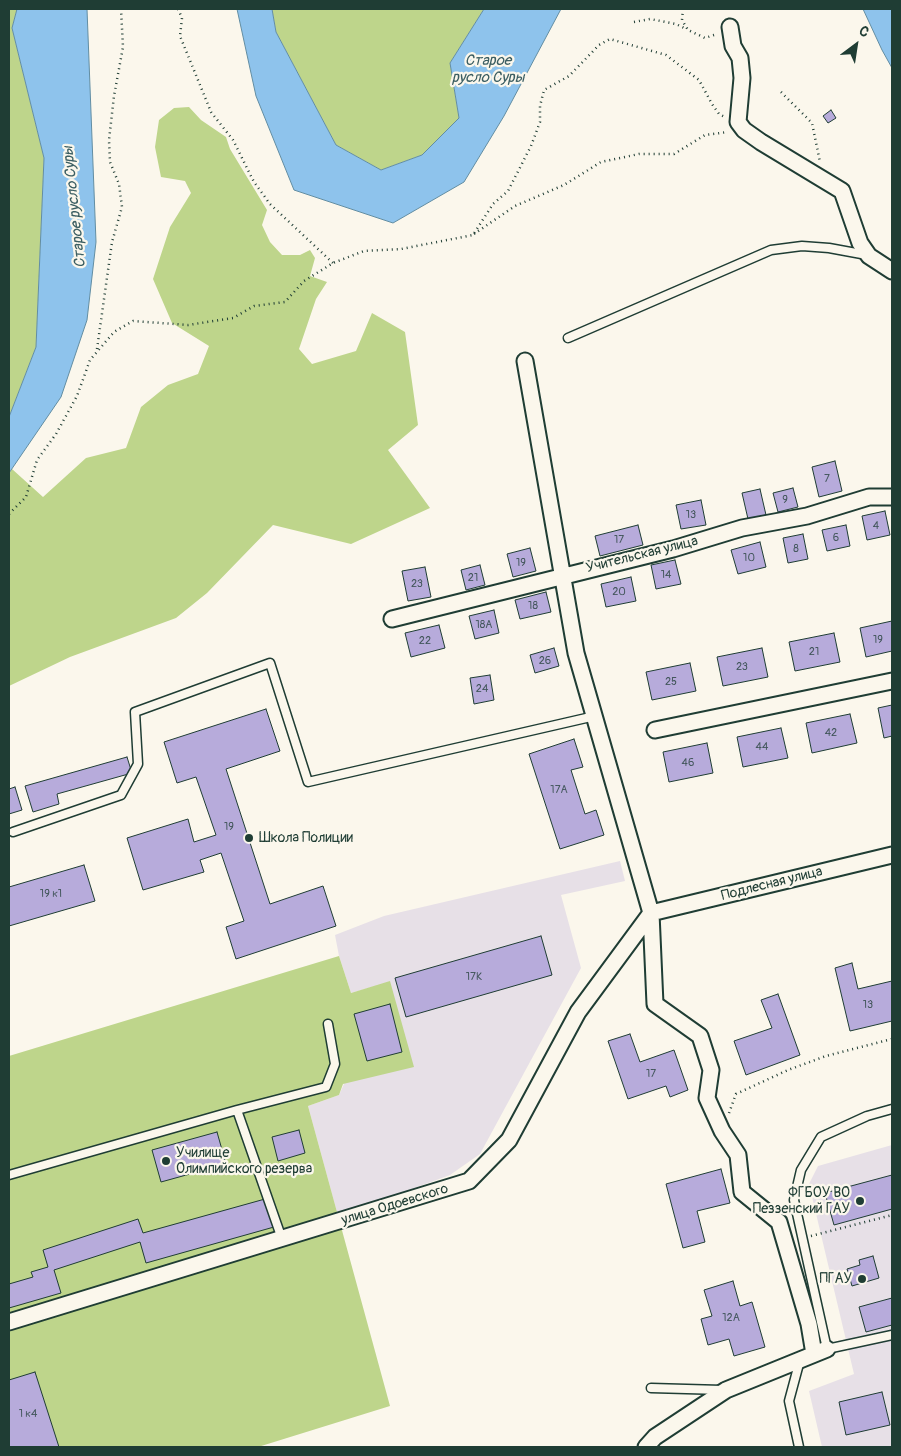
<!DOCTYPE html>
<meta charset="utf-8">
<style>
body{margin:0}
#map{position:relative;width:901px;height:1456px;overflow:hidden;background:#fbf7ec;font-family:Pangolin,sans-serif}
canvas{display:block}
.frame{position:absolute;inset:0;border:10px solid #1f3d34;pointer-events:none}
.north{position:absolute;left:831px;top:20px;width:50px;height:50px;-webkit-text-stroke:4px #fbf7ec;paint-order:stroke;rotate:31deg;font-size:14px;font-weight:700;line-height:20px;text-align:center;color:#1f3d34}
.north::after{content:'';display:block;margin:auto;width:18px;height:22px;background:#1f3d34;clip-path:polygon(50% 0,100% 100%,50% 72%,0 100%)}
</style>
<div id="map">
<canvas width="901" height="1456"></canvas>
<div class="frame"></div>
<div class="north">С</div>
</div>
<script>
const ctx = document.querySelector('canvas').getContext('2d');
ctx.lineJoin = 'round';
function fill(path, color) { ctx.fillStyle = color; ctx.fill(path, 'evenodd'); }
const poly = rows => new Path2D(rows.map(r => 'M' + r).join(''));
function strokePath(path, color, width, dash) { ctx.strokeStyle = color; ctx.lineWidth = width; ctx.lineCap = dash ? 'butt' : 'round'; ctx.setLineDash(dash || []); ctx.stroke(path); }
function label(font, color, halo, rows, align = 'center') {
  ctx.font = font + ' Pangolin,sans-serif'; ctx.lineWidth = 4.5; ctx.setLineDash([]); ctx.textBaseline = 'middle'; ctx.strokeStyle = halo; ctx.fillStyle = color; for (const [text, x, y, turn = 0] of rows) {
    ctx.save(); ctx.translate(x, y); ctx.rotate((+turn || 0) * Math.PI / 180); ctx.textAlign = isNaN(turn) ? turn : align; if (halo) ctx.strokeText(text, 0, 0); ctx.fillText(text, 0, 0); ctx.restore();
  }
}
fill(poly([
 [620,861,625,881,561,895,581,968,480,1154,450,1175,338,1216,308,1106,339,1095,390,982,351,993,339,956,335,935,384,916],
 [892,1145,892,1447,822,1447,809,1391,854,1374,809,1184,818,1166]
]), '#e7e0e7');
fill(poly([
 [9,9,17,9,12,28,44,158,36,347,9,417],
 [272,9,484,9,450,63,459,118,422,155,381,170,336,145,276,32],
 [189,107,201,120,226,137,230,149,267,210,262,225,270,242,282,255,300,255,310,250,315,258,310,276,327,282,316,299,299,349,312,364,356,351,372,313,405,332,418,425,388,450,430,508,351,544,273,525,207,593,176,618,70,657,9,686,9,473,12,469,43,497,86,458,126,448,141,407,168,385,198,374,209,346,172,323,153,279,170,227,191,193,185,181,161,177,155,147,159,120,174,108],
 [339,956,351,993,390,981,414,1067,343,1084,339,1095,308,1106,390,1406,258,1447,9,1447,9,1056]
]), '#bed58b');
const water = poly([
 [17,9,87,9,96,242,87,320,61,397,9,473,9,417,36,347,44,158,12,28,17,9],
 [237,9,272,9,276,32,336,145,381,170,422,155,459,118,450,63,484,9,561,9,504,116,464,182,393,223,294,190,256,96,237,9],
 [863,9,892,9,892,68,882,50,863,9]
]);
fill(water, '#8ec3ec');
strokePath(water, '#628da2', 1);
const building = poly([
 [831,110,836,118,828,123,823,116,831,110],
 [835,461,842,491,819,497,812,467,835,461],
 [793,488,798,507,778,512,773,493,793,488],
 [760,489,766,515,748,519,742,493,760,489],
 [701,500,706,525,681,529,676,505,701,500],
 [885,511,890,535,867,540,862,516,885,511],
 [638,525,643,545,600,556,595,536,638,525],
 [846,525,850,546,827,551,822,530,846,525],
 [803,534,808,559,788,563,783,538,803,534],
 [760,542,766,567,738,574,731,550,760,542],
 [530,548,536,571,513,577,507,554,530,548],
 [675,560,681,584,656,589,651,565,675,560],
 [480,565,485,585,466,590,461,570,480,565],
 [425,567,431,597,408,601,402,571,425,567],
 [631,577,636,601,606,607,601,584,631,577],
 [546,592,551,612,520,619,515,600,546,592],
 [494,610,499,633,475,639,469,616,494,610],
 [892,621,892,651,866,657,860,628,892,621],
 [439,625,445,648,411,657,405,633,439,625],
 [834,633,840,662,795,671,789,642,834,633],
 [554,648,559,666,535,673,530,655,554,648],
 [762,648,768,677,723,686,717,657,762,648],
 [690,663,696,691,652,700,646,672,690,663],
 [490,675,494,700,474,704,470,678,490,675],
 [892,705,892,736,884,738,878,708,892,705],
 [266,709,280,751,226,769,270,904,323,886,336,926,236,959,226,927,244,921,221,853,200,860,204,872,143,890,127,838,188,819,194,842,216,835,196,777,177,783,164,742,266,709],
 [850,714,857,743,812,753,806,723,850,714],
 [781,728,788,758,743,767,737,737,781,728],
 [574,739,583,767,571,770,585,814,596,810,604,835,560,849,529,754,574,739],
 [707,743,713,773,669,782,663,752,707,743],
 [127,757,132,773,57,794,59,804,33,812,25,786,127,757],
 [15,787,22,810,9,814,9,789,15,787],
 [84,865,95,901,9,926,9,887,84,865],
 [541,936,552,975,406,1017,395,978,541,936],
 [852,963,858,989,892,981,892,1021,850,1031,835,968,852,963],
 [778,994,800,1055,746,1075,734,1041,772,1028,761,1000,778,994],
 [390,1004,402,1052,367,1061,354,1014,390,1004],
 [630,1034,640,1062,674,1050,688,1090,670,1097,666,1086,628,1099,608,1041,630,1034],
 [299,1130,305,1153,278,1161,272,1137,299,1130],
 [217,1132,226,1164,161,1182,152,1150,217,1132],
 [721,1169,730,1203,697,1211,705,1242,683,1248,666,1184,721,1169],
 [892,1175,892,1209,834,1225,825,1193,892,1175],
 [265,1199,274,1227,146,1263,140,1242,54,1270,61,1293,9,1308,9,1284,33,1277,31,1272,48,1267,43,1250,138,1219,143,1233,265,1199],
 [873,1256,879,1278,852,1286,847,1269,860,1265,859,1260,873,1256],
 [733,1281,740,1306,752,1302,765,1347,734,1356,729,1339,708,1345,701,1319,712,1316,704,1290,733,1281],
 [892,1298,892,1325,866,1332,859,1307,892,1298],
 [35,1372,59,1447,9,1447,9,1380,35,1372],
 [882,1392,890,1425,846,1435,839,1402,882,1392]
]);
fill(building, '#b7abdb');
strokePath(building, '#1f3d34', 1);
const lane = poly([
 [568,338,771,250,802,246,829,248,867,255],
 [13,832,121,795,138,764,135,712,270,663,308,782,595,716],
 [892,1109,867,1116,821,1137,801,1170,794,1200,827,1349,892,1335],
 [237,1110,326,1087,335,1064,328,1024],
 [9,1175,237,1110,282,1239],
 [651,1388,722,1390],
 [799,1447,789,1401,800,1360]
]);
const street = poly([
 [730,27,733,46,740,58,742,78,738,122,744,130,761,142,842,191,860,243,869,256,892,271],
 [525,361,576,653,651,913,655,1004,700,1036,711,1070,707,1098,722,1131,738,1155,742,1192,779,1222,809,1324,814,1354],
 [392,619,673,549,742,528,807,516,869,497,892,497],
 [655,730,892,681],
 [651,913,892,855],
 [9,1322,469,1181,509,1140,578,1012,651,913],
 [646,1447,655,1437,726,1390,827,1349]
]);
strokePath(lane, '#1f3d34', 11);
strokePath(street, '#1f3d34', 19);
strokePath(poly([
 [178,9,182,18,180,36,211,112,233,140,254,182,270,204,333,263],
 [683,9,682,20,688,30,705,38,717,34],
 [634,22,650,19,676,24,686,29],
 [781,92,812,123,820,162],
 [474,234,515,206,564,185,601,162,639,154,674,154,705,135,728,132],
 [97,349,112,242,122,207,119,184,110,162,109,140,114,96,123,47,121,9],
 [9,514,26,497,37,460,56,434,77,396,90,360,114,332,133,321,188,325,233,318,254,306,285,302,304,281,333,263,364,251,401,249,473,235,493,204,508,191,531,146,540,122,540,106,544,90,569,76,599,45,610,39,666,55,699,80,712,104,719,114,725,117],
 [729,1113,736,1094,788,1070,826,1056,892,1039],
 [811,1236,892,1215]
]), '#1f3d34', 2.5, [1, 4]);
strokePath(lane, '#fbf7ec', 8);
strokePath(street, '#fbf7ec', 15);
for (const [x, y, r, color] of [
 [249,838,5,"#1f3d34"],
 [166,1161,5,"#1f3d34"],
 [860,1201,5,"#1f3d34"],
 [862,1279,5,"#1f3d34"]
]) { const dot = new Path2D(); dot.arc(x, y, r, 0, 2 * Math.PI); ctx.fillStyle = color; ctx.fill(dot); strokePath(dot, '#fbf7ec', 2); }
label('11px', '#45585e', null, [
 ["7",827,479],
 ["9",785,500],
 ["13",691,515],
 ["4",876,526],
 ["6",836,538],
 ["17",619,540],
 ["8",796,549],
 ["10",749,558],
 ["19",521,563],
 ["14",666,575],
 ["21",473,578],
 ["23",417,584],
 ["20",619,592],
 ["18",533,606],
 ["18А",484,625],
 ["19",878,640],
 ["22",425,641],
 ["21",814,652],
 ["26",545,661],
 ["23",742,667],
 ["25",671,682],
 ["24",482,689],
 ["42",831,733],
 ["44",762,747],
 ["46",688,763],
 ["17А",559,790],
 ["19",229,827],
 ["19 к1",51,894],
 ["17К",474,977],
 ["13",868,1005],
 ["17",651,1074],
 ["12А",731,1318],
 ["1 к4",28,1414]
]);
label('14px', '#1f3d34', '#fbf7ec', [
 ["Учительская улица",642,555,-14],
 ["Подлесная улица",772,884,-14],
 ["улица Одоевского",395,1205,-17]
]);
label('14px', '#1f3d34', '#fbf7ec', [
 ["Школа Полиции",259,838],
 ["Училище",176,1153],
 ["Олимпийского резерва",176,1169],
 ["ФГБОУ ВО",850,1193,"right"],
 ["Пеззенский ГАУ",850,1209,"right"],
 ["ПГАУ",852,1279,"right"]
], 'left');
label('italic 15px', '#3b5e62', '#fbf7ec', [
 ["Старое",488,61],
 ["русло Суры",488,78],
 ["Старое русло Суры",75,207,-96]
]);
</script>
